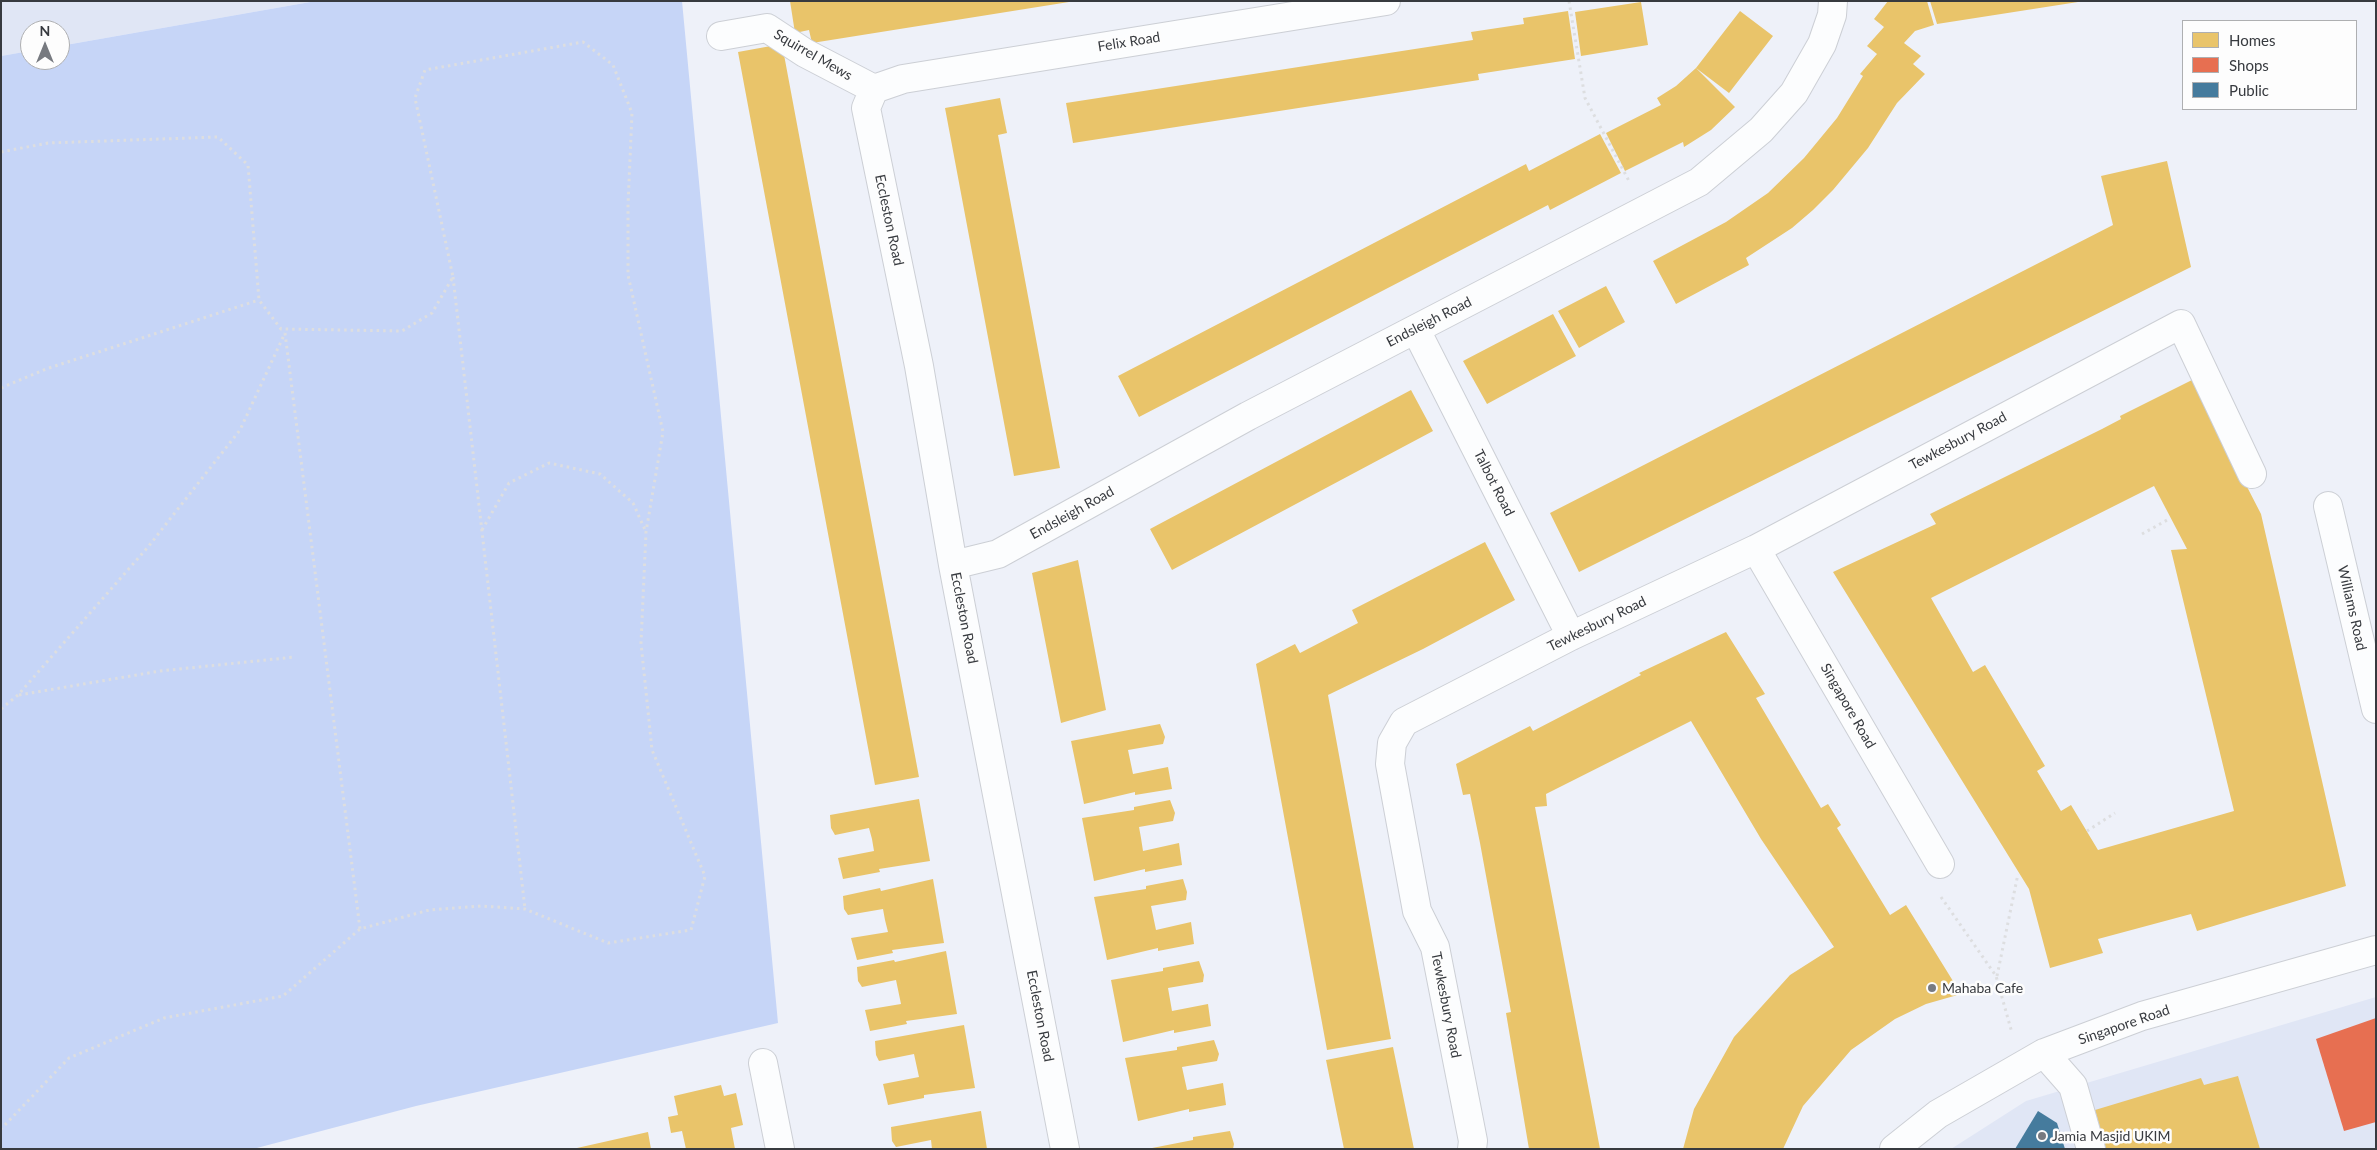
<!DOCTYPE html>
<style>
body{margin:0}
#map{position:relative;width:2377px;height:1150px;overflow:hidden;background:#eef1f9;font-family:Lato,sans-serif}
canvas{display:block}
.frame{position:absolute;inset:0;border:2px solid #373a3f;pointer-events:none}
.legend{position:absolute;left:2182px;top:20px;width:175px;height:90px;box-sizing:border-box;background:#fdfdfd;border:1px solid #aeafb1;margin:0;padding:6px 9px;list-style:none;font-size:15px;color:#373a3f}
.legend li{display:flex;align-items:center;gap:10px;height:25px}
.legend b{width:25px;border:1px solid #aeafb1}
.north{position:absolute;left:20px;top:20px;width:50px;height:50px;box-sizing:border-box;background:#fdfdfd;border:1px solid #aeafb1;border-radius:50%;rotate:0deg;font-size:14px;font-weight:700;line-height:20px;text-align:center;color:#373a3f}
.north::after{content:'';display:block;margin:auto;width:18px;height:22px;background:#777a80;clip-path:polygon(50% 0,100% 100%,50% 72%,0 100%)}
</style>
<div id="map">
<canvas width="2377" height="1150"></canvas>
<div class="frame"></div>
<ul class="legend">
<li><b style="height:14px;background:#e9c46a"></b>Homes</li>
<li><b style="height:14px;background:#e76f51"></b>Shops</li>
<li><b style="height:14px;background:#457b9d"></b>Public</li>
</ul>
<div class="north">N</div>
</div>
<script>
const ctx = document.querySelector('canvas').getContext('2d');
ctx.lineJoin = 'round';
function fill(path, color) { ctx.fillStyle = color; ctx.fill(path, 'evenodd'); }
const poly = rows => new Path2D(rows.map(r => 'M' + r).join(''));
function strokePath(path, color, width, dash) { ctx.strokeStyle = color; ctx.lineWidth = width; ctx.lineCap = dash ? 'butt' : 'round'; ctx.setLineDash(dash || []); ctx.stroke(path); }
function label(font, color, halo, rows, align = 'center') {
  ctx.font = font + ' Lato,sans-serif'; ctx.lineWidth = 5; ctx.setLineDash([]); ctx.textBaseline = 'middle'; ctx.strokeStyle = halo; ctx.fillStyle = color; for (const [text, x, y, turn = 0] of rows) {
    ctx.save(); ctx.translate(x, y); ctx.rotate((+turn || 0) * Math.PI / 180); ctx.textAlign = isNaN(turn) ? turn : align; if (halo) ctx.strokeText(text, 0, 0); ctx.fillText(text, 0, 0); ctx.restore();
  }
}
fill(poly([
 [1,1,316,1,60,46,60,30,30,30,30,51,1,56],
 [2376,997,2376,1149,1951,1149,2026,1101]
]), '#e0e6f5');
fill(poly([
 [316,1,682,1,778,1023,416,1106,253,1149,1,1149,1,56,30,51,30,60,60,60,60,46]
]), '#c6d5f7');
fill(poly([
 [790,1,1069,1,1069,2,812,43,809,30,795,33],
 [1888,1,1927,1,1934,25,1915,31,1904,43,1921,56,1913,64,1925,74,1897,103,1868,148,1833,190,1813,210,1792,228,1746,258,1749,265,1676,304,1653,261,1726,222,1768,193,1804,158,1837,118,1863,76,1860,74,1877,54,1867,46,1884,27,1874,19],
 [1930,1,2077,1,2078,2,1937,24],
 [1641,2,1648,45,1581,56,1575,12],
 [1568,11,1575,59,1478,74,1479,80,1073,143,1066,103,1473,40,1471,32,1524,24,1523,18],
 [1740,11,1773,36,1729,93,1696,68],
 [782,44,919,777,875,785,738,52],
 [1696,68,1735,107,1711,130,1684,147,1683,142,1625,171,1606,133,1661,105,1657,98,1676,86],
 [1000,98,1007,133,998,135,1060,468,1014,476,945,108],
 [1600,134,1621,173,1550,210,1548,205,1139,417,1118,376,1526,164,1529,171],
 [2167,161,2191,267,1579,572,1550,513,2113,225,2101,176],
 [1606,286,1625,322,1579,348,1558,311],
 [1553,314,1576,356,1487,404,1463,361],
 [2192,380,2261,514,2346,886,2197,931,2191,914,2098,939,2103,953,2050,968,2029,889,1833,572,1936,524,1930,514,2102,429,2121,419,2120,416],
 [2154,486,2187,549,2171,550,2234,811,2098,850,2071,805,2061,811,2037,771,2045,766,1985,665,1973,672,1931,598],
 [1411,390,1433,431,1172,570,1150,529],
 [1485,542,1515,600,1423,649,1328,695,1391,1039,1327,1050,1256,664,1295,644,1300,653,1358,623,1352,610],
 [1078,560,1106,710,1061,723,1032,573],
 [1726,632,1765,694,1756,698,1821,808,1828,804,1841,825,1837,828,1890,915,1906,905,1961,994,1926,1004,1895,1019,1851,1050,1803,1106,1783,1149,1683,1149,1694,1109,1734,1037,1790,975,1834,947,1761,839,1691,721,1546,794,1547,806,1535,807,1600,1149,1529,1149,1506,1013,1511,1012,1480,843,1470,794,1463,795,1456,764,1530,726,1533,731,1641,675,1639,673],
 [1160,724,1165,737,1163,744,1128,750,1133,774,1168,767,1172,789,1135,795,1135,792,1084,804,1071,741],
 [919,799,930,861,879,869,880,872,843,879,838,858,874,851,872,839,869,828,835,835,831,828,830,815],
 [1170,800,1175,813,1173,821,1139,827,1141,838,1143,851,1179,843,1182,865,1145,872,1145,869,1094,881,1082,818,1134,810,1134,807],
 [933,879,944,943,892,950,893,953,857,960,851,938,888,932,885,920,883,909,848,915,844,909,843,896,880,888,881,891],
 [1183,879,1187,892,1186,900,1151,906,1156,930,1191,922,1194,944,1158,951,1158,948,1107,960,1094,897,1146,889,1146,886],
 [946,951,957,1014,906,1021,907,1024,870,1031,865,1010,901,1004,896,980,862,987,858,981,857,967,894,960,895,962],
 [1199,961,1204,975,1203,982,1168,988,1172,1011,1208,1004,1211,1026,1174,1033,1174,1030,1123,1042,1111,980,1163,971,1163,968],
 [964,1025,975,1088,924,1095,924,1098,888,1105,883,1084,919,1077,914,1054,879,1061,876,1055,875,1041],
 [1214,1040,1219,1054,1217,1061,1182,1067,1187,1090,1223,1083,1226,1105,1189,1112,1189,1109,1138,1121,1125,1058,1177,1050,1177,1047],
 [1393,1047,1414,1149,1344,1149,1326,1060],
 [2238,1076,2260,1149,2106,1149,2095,1110,2201,1078,2204,1085],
 [721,1085,724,1096,736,1093,743,1125,731,1128,735,1149,686,1149,682,1131,671,1133,668,1117,678,1115,674,1096],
 [981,1111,987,1149,932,1149,931,1140,896,1147,892,1141,891,1127],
 [1230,1131,1234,1144,1233,1149,1147,1149,1193,1140,1193,1137],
 [648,1132,651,1149,577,1149,577,1148]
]), '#e9c46a');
fill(poly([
 [2376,1018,2376,1122,2344,1131,2316,1039]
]), '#e76f51');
fill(poly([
 [2038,1111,2057,1123,2065,1149,2015,1149]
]), '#457b9d');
const minor = poly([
 [721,36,767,28,805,53,874,89],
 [874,89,866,108,919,366,953,565,1065,1149],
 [874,89,903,79,1386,1],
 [1416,330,1571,636],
 [2328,506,2376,709],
 [1756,549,1940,864],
 [953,565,998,554,1248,416,1699,182,1761,130,1794,93,1822,44,1832,15,1833,1],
 [2044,1053,2073,1086,2091,1149],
 [763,1063,780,1149],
 [1472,1149,1473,1141,1435,947,1417,911,1390,764,1392,743,1404,722,1571,636,1756,549,2181,324,2252,474],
 [1894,1149,1938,1114,2044,1053,2142,1016,2376,950]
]);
strokePath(minor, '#cccfd5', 30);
strokePath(poly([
 [1569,1,1585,98,1629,181],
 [1,152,48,143,218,137,248,165,259,300,281,329,402,331,432,313,453,277,415,98,425,70,583,42,613,65,632,113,628,205,628,275,663,432,646,532,641,643,652,750,705,876,691,930,608,943,525,909,481,906,429,910,360,929,283,996,164,1018,69,1058,1,1129],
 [453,277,525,909],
 [285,333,360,929],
 [1,388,46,369,259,300],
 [482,530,509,483,549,463,600,474,633,503,646,532],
 [2142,534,2169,519],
 [19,695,160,671,295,657],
 [1,709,18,695,148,547,240,430,285,333],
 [2087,831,2115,813],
 [1941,897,1996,976,2012,1033],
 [1997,976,2018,874]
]), '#dddee0', 3, [2.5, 4]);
strokePath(minor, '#fcfdfe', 28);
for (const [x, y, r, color] of [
 [1932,988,5,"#777a80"],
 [2042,1136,5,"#777a80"]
]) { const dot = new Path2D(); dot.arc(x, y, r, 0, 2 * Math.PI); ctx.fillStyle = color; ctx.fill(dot); strokePath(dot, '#fdfdfd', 2); }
label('14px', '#373a3f', '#fdfdfd', [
 ["Felix Road",1129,42,-9],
 ["Squirrel Mews",813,55,30],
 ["Eccleston Road",889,220,78],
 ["Endsleigh Road",1429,322,-27],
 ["Tewkesbury Road",1958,441,-28],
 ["Talbot Road",1494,483,63],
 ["Endsleigh Road",1072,513,-29],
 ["Williams Road",2352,608,77],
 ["Eccleston Road",964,618,79],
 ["Tewkesbury Road",1597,624,-26],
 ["Singapore Road",1848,706,60],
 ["Tewkesbury Road",1446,1005,79],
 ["Eccleston Road",1040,1016,79],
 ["Singapore Road",2124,1025,-19]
]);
label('14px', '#373a3f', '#fdfdfd', [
 ["Mahaba Cafe",1942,988],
 ["Jamia Masjid UKIM",2052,1136]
], 'left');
</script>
